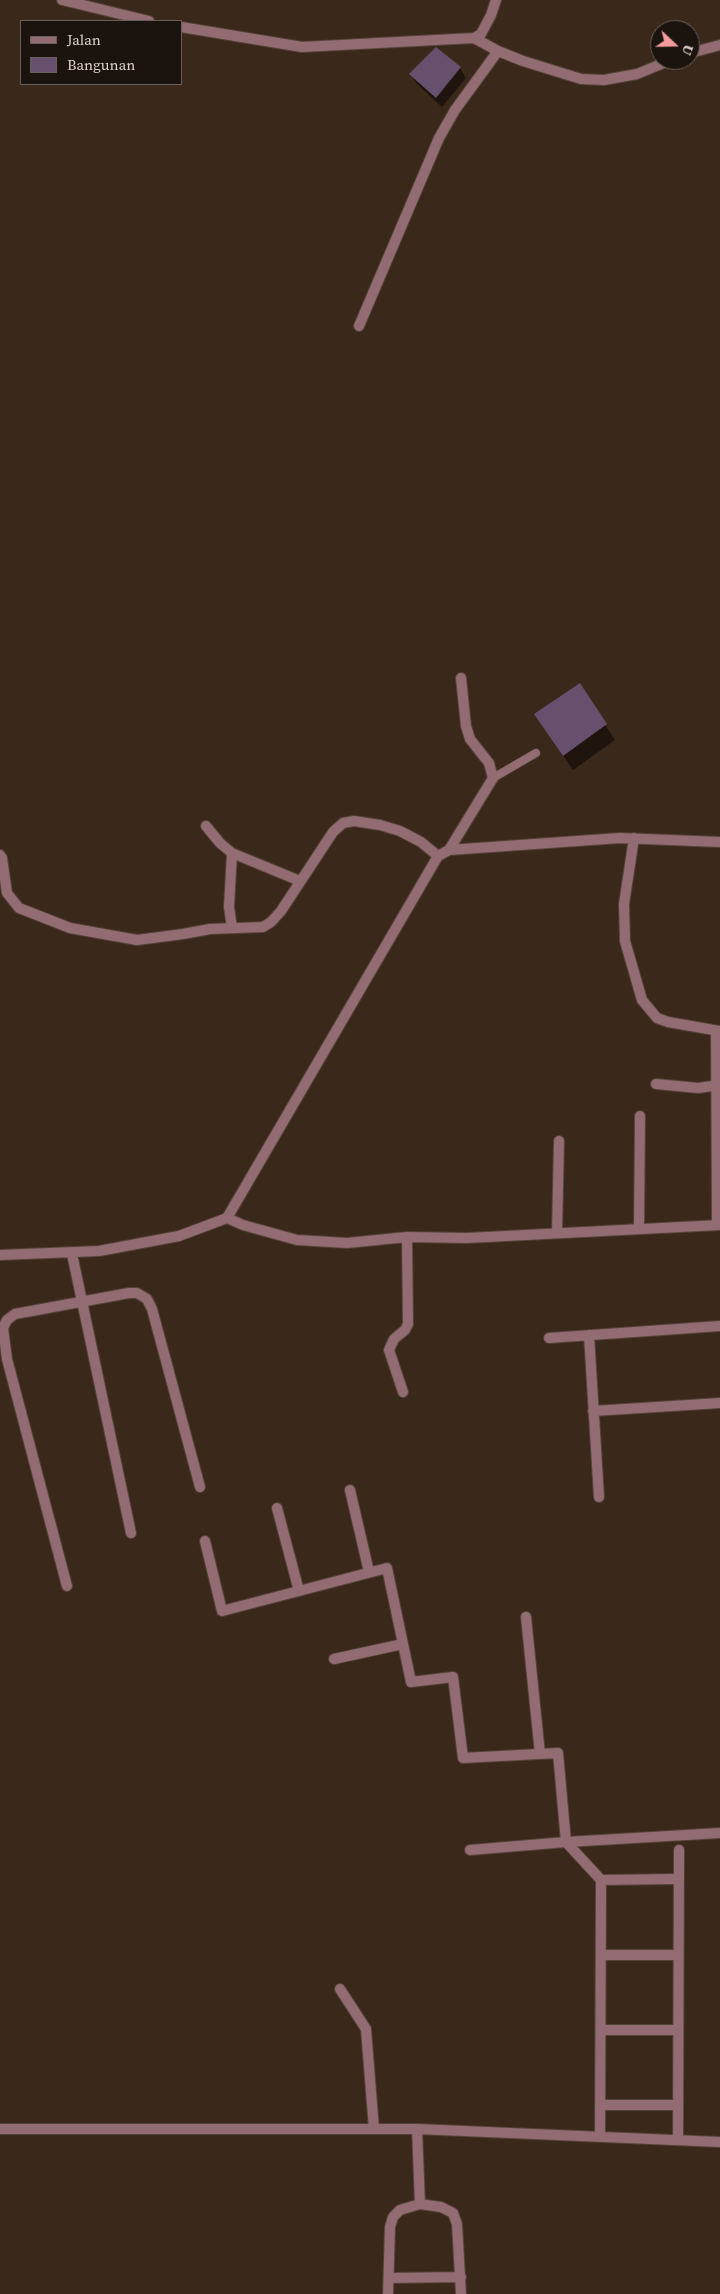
<!DOCTYPE html>
<style>
body{margin:0}
#map{position:relative;width:720px;height:2294px;overflow:hidden;background:#3a281b;font-family:"Source Serif 4",serif}
canvas{display:block}
.legend{position:absolute;left:20px;top:20px;width:162px;height:65px;box-sizing:border-box;background:#1b130d;border:1px solid #695f59;margin:0;padding:6px 9px;list-style:none;font-size:15px;color:#ded2ca}
.legend li{display:flex;align-items:center;gap:10px;height:25px}
.legend b{width:25px;border:1px solid #695f59}
.north{position:absolute;left:650px;top:20px;width:50px;height:50px;box-sizing:border-box;background:#1b130d;border:1px solid #695f59;border-radius:50%;rotate:111deg;font-size:14px;font-weight:700;line-height:20px;text-align:center;color:#ded2ca}
.north::after{content:'';display:block;margin:auto;width:18px;height:22px;background:#f49b9f;clip-path:polygon(50% 0,100% 100%,50% 72%,0 100%)}
</style>
<div id="map">
<canvas width="720" height="2294"></canvas>
<ul class="legend">
<li><b style="height:6px;background:#926b73"></b>Jalan</li>
<li><b style="height:14px;background:#66506e"></b>Bangunan</li>
</ul>
<div class="north">U</div>
</div>
<script>
const ctx = document.querySelector('canvas').getContext('2d');
ctx.lineJoin = 'round';
function fill(path, color) { ctx.fillStyle = color; ctx.fill(path, 'evenodd'); }
const poly = rows => new Path2D(rows.map(r => 'M' + r).join(''));
function strokePath(path, color, width, dash) { ctx.strokeStyle = color; ctx.lineWidth = width; ctx.lineCap = dash ? 'butt' : 'round'; ctx.setLineDash(dash || []); ctx.stroke(path); }
fill(poly([
 [460,68,466,78,442,107,417,84,411,74],
 [579,685,615,740,573,770,536,715]
]), '#0007');
fill(poly([
 [436,47,461,67,436,98,409,74],
 [580,683,607,724,563,756,534,714]
]), '#66506e');
const service = poly([
 [493,778,536,753]
]);
const minor = poly([
 [62,0,149,21],
 [181,27,302,47,474,38,481,34,491,15,496,0],
 [474,38,498,51,523,61,581,79,604,80,637,74,671,60],
 [690,53,720,45],
 [359,326,439,138,455,110,498,51],
 [206,826,220,843,232,853,300,881],
 [634,838,624,904,625,941,642,1000,657,1018,668,1022,720,1031],
 [449,850,493,778,489,763,470,739,466,726,461,678],
 [232,853,229,907,232,928],
 [0,855,2,858,7,893,19,908,70,928,137,940,183,934,210,929,263,927,271,922,281,911,333,832,343,823,354,821,380,825,400,831,421,842,438,856],
 [716,1031,717,1224],
 [656,1084,698,1088,720,1085],
 [227,1218,243,1225,297,1240,347,1243,407,1237,467,1238,720,1225],
 [639,1229,640,1116],
 [557,1233,559,1141],
 [72,1254,131,1533],
 [0,1255,99,1251,179,1236,227,1218,438,856,449,850,620,838,720,842],
 [589,1335,599,1497],
 [549,1338,720,1326],
 [403,1392,389,1350,394,1339,405,1330,408,1324,407,1237],
 [593,1411,720,1403],
 [350,1490,369,1572],
 [277,1508,299,1591],
 [205,1541,222,1611,387,1568,411,1682,453,1677,463,1758,558,1753,566,1842,601,1880,600,2137],
 [67,1586,7,1359,3,1328,7,1320,15,1314,129,1293,137,1293,147,1299,152,1309,200,1487],
 [526,1617,540,1754],
 [334,1659,403,1644],
 [470,1850,566,1842,720,1833],
 [601,1880,673,1879],
 [601,1955,673,1955],
 [340,1989,366,2029,374,2129],
 [601,2030,674,2030],
 [600,2105,673,2105],
 [0,2129,417,2129,720,2142],
 [678,2140,679,1850],
 [420,2204,441,2207,453,2213,457,2224,461,2294],
 [389,2278,461,2277],
 [388,2294,390,2227,393,2217,400,2210,420,2204,417,2129]
]);
strokePath(service, '#544337', 9);
strokePath(minor, '#544337', 12);
strokePath(service, '#926b73', 8);
strokePath(minor, '#926b73', 10);
</script>
